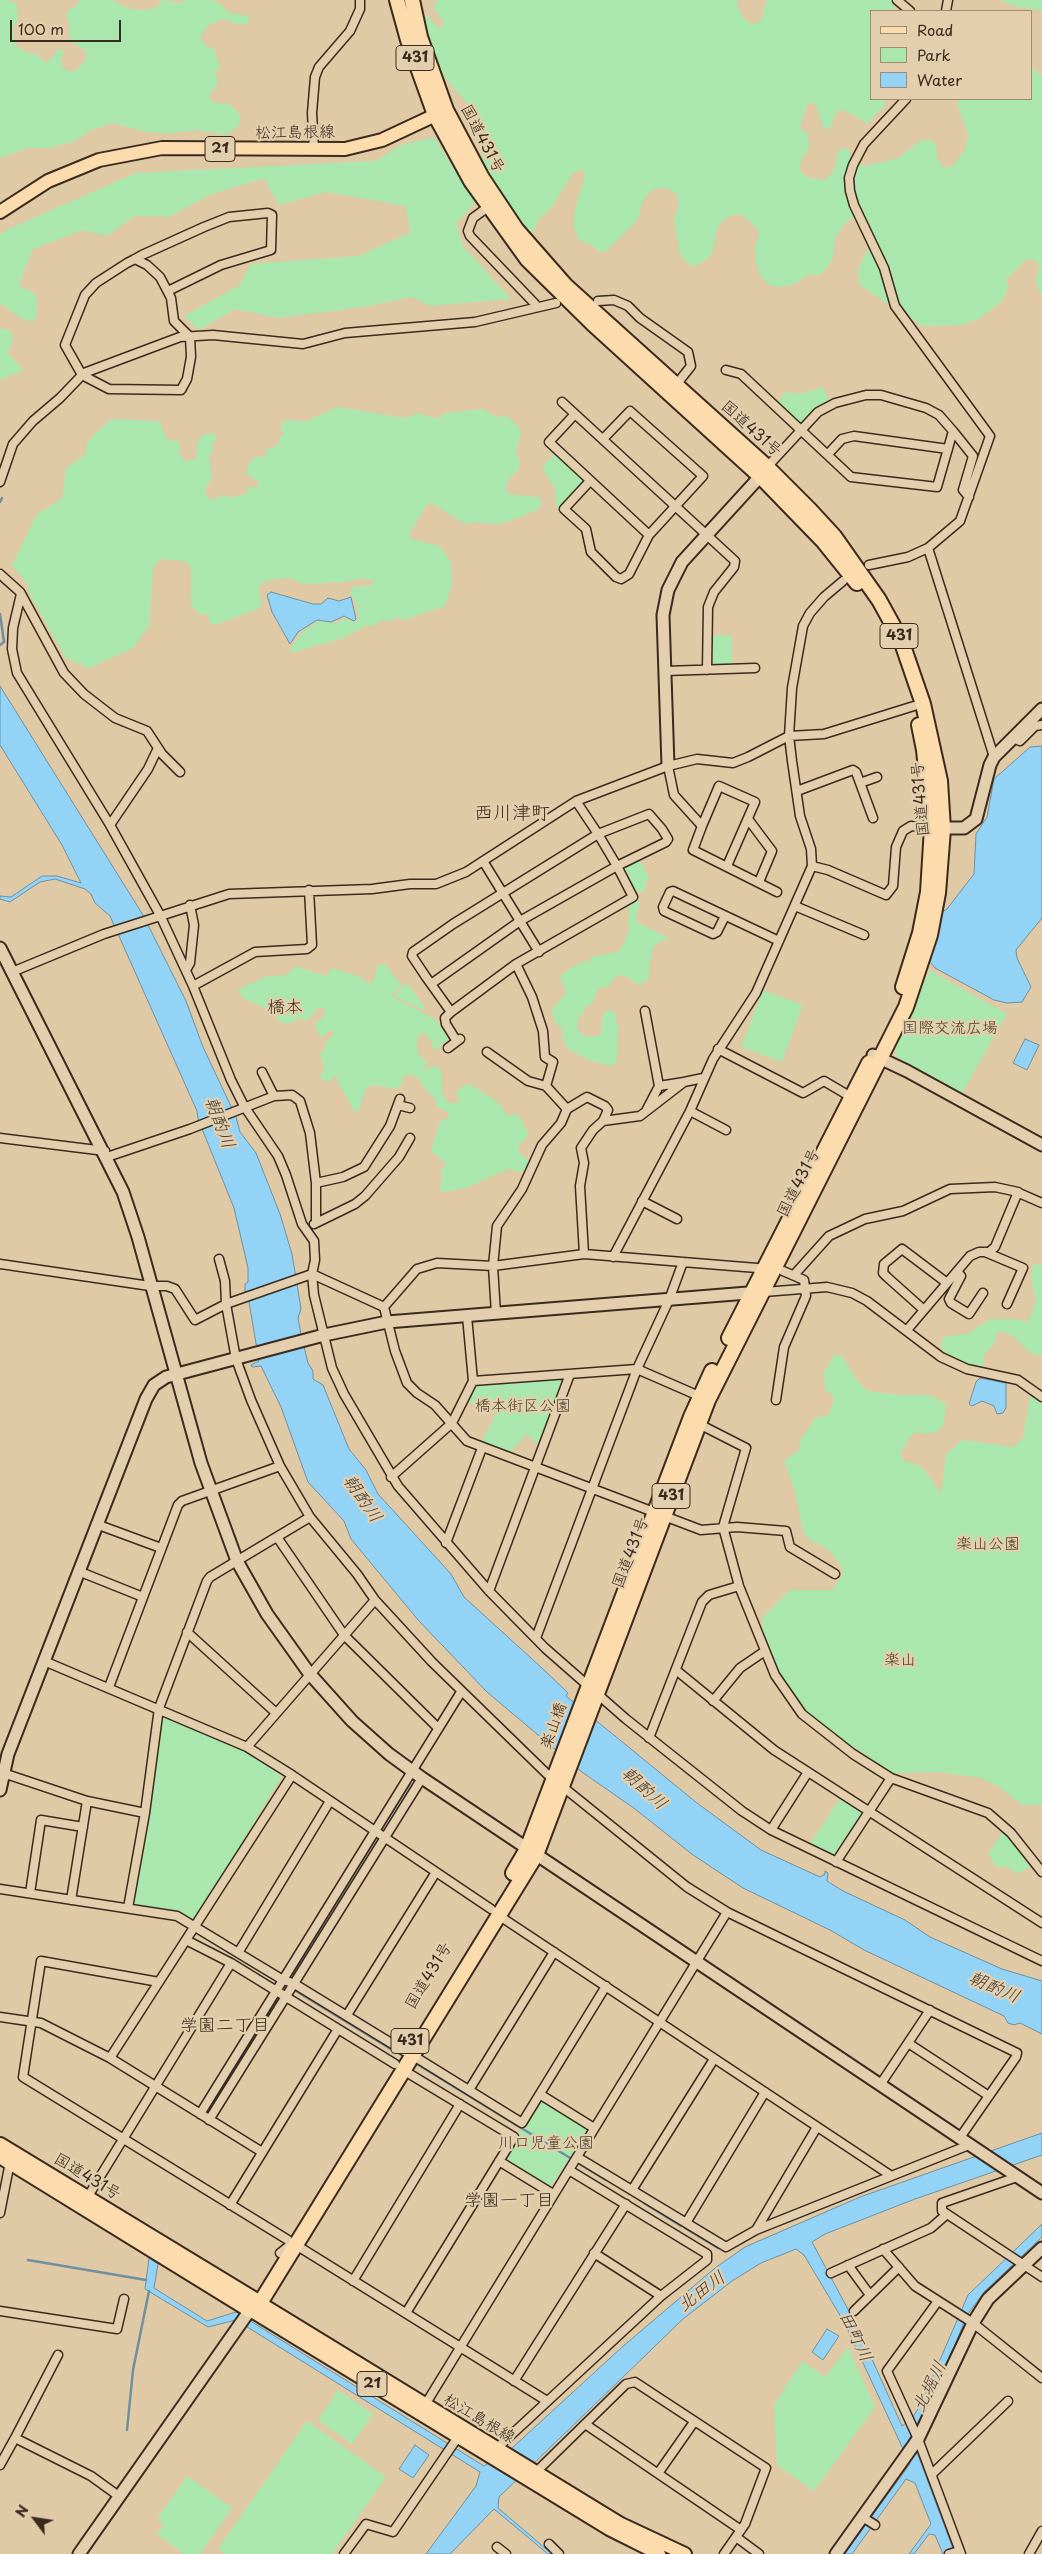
<!DOCTYPE html>
<meta charset="utf-8">
<style>
body{margin:0}
#map{position:relative;width:1042px;height:2554px;overflow:hidden;background:#e0caa6;font-family:"Playpen Sans",sans-serif}
canvas{display:block}
.legend{position:absolute;left:870px;top:10px;width:162px;height:90px;box-sizing:border-box;background:#e3cead;border:1px solid #a08c74;margin:0;padding:6px 9px;list-style:none;font-size:15px;color:#3b2a1e}
.legend li{display:flex;align-items:center;gap:10px;height:25px}
.legend b{width:25px;border:1px solid #a08c74}
.north{position:absolute;left:10px;top:2494px;width:50px;height:50px;-webkit-text-stroke:4px #e3cead;paint-order:stroke;rotate:301deg;font-size:14px;font-weight:700;line-height:20px;text-align:center;color:#3b2a1e}
.north::after{content:'';display:block;margin:auto;width:18px;height:22px;background:#3b2a1e;clip-path:polygon(50% 0,100% 100%,50% 72%,0 100%)}
.scale{position:absolute;left:10px;top:20px;width:111px;height:22px;box-sizing:border-box;border:2px solid #3b2a1e;border-top:0;padding-left:6px;font-size:15px;line-height:18px;white-space:nowrap;color:#3b2a1e;-webkit-text-stroke:4px #e3cead;paint-order:stroke}
</style>
<div id="map">
<canvas width="1042" height="2554"></canvas>
<ul class="legend">
<li><b style="height:6px;background:#fcdcac"></b>Road</li>
<li><b style="height:14px;background:#aae7ae"></b>Park</li>
<li><b style="height:14px;background:#93d3f5"></b>Water</li>
</ul>
<div class="north">N</div>
<div class="scale">100 m</div>
</div>
<script>
const ctx = document.querySelector('canvas').getContext('2d');
ctx.lineJoin = 'round';
function fill(path, color) { ctx.fillStyle = color; ctx.fill(path, 'evenodd'); }
const poly = rows => new Path2D(rows.map(r => 'M' + r).join(''));
function strokePath(path, color, width, dash) { ctx.strokeStyle = color; ctx.lineWidth = width; ctx.lineCap = dash ? 'butt' : 'round'; ctx.setLineDash(dash || []); ctx.stroke(path); }
function label(font, color, halo, rows, align = 'center') {
  ctx.font = font + ' "Playpen Sans","Klee One",sans-serif'; ctx.lineWidth = 4.5; ctx.setLineDash([]); ctx.textBaseline = 'middle'; ctx.strokeStyle = halo; ctx.fillStyle = color; for (const [text, x, y, turn = 0] of rows) {
    ctx.save(); ctx.translate(x, y); ctx.rotate((+turn || 0) * Math.PI / 180); ctx.textAlign = isNaN(turn) ? turn : align; if (halo) ctx.strokeText(text, 0, 0); ctx.fillText(text, 0, 0); ctx.restore();
  }
}
fill(poly([
 [0,0,8,0,17,4,18,18,13,29,15,44,23,51,37,55,47,63,59,49,64,52,61,59,63,69,74,72,85,61,87,52,70,41,69,22,66,14,70,9,75,7,80,0,112,0,129,9,145,10,156,8,162,0,183,3,184,0,211,0,222,5,228,13,245,15,250,18,247,24,236,24,223,19,209,25,201,35,204,45,214,49,220,68,215,72,218,81,216,88,212,90,209,96,212,102,228,104,236,110,240,117,239,125,227,135,197,130,172,133,146,132,113,123,91,130,75,141,49,148,28,148,0,158],
 [440,0,738,0,737,5,743,18,750,23,757,24,762,19,764,6,768,0,893,0,895,2,893,11,871,11,871,99,886,99,884,106,867,124,847,111,839,110,834,116,832,125,827,130,823,127,816,105,810,102,806,106,800,128,808,134,809,148,801,160,800,172,809,178,826,180,834,170,838,151,844,148,848,150,857,164,864,166,899,158,920,141,931,140,936,145,937,157,943,168,953,166,965,150,968,135,957,103,960,99,1031,99,1031,67,1042,76,1042,295,1038,290,1036,278,1040,265,1034,260,1027,259,1007,278,1008,287,1002,301,979,319,960,325,922,326,906,314,900,306,886,303,859,284,858,269,874,237,861,218,850,219,843,225,835,239,833,257,826,269,818,276,810,274,795,284,783,287,771,286,761,277,756,263,755,248,759,232,750,221,739,214,731,215,724,220,717,229,712,254,701,263,692,266,685,261,679,251,674,219,678,208,677,195,669,189,663,188,654,189,644,198,637,221,605,252,599,252,594,246,579,240,574,227,574,213,585,175,581,169,572,174,553,205,539,219,535,229,527,233,490,182,483,164,478,123,472,109,433,64,421,15,427,16,439,28,443,26,443,21,434,9,434,3],
 [1000,0,1042,0,1042,11,1014,6],
 [434,137,475,203,456,223,463,246,511,299,430,306,411,297,369,306,278,318,235,309,199,330,184,316,240,285,251,264,359,256,411,232,405,206,326,192,279,205,264,178,210,195,169,217,134,216,107,236,83,230,33,249,19,283,22,288,33,292,37,299,37,315,33,322,23,319,0,303,0,235,4,231,136,173,376,161,399,146],
 [0,329,10,330,13,341,7,352,23,370,0,380],
 [823,387,829,401,800,422,794,419,777,403,786,392,800,394],
 [337,407,406,418,418,413,438,419,445,413,482,409,496,417,507,416,518,426,521,433,515,453,520,460,518,471,509,478,506,486,508,494,538,497,542,502,537,510,507,522,496,524,477,522,468,524,458,520,432,503,427,504,409,535,411,539,439,546,451,562,452,585,445,606,404,620,397,617,391,621,381,620,375,626,367,625,343,638,291,653,290,649,301,633,318,621,337,623,345,618,352,622,358,620,357,605,350,593,352,587,373,585,373,581,362,578,344,582,303,584,289,578,275,579,263,582,258,589,262,604,258,609,217,624,211,624,207,614,200,614,191,605,191,567,184,561,160,559,153,568,149,626,133,648,89,668,66,658,31,597,27,583,12,565,37,514,62,499,66,468,85,455,87,442,111,419,157,421,161,424,166,438,169,441,177,440,180,443,179,451,182,459,186,461,196,459,198,439,205,434,212,433,217,437,212,446,213,451,209,455,212,478,205,490,205,495,211,500,224,495,232,498,249,492,247,486,256,488,259,486,258,481,247,475,248,465,254,457,265,457,267,455,265,451,279,444,279,438,284,435,281,426,283,422,292,420,305,422],
 [555,453,583,479,582,483,559,508,556,507,555,489,542,467],
 [732,635,732,665,713,666,709,664,709,636],
 [639,859,650,879,645,882,646,887,641,893,634,890,622,869],
 [636,901,640,902,636,918,637,922,670,939,662,940,652,949,648,980,639,985,625,976,617,975,610,985,597,989,593,1003,585,1007,584,1012,579,1016,577,1029,584,1036,599,1036,602,1031,602,1019,605,1012,611,1010,616,1014,616,1022,619,1026,617,1044,618,1051,616,1063,610,1066,589,1060,568,1049,563,1040,563,1029,556,1024,551,1011,566,993,560,976,572,967,585,961,590,963,591,957,618,952,623,945,628,932,629,905],
 [378,964,385,964,401,985,391,996,436,1020,449,1039,436,1050,432,1048,434,1044,423,1032,418,1037,417,1044,418,1054,428,1063,424,1066,426,1070,435,1065,442,1072,442,1092,447,1102,456,1103,460,1100,456,1094,460,1087,470,1084,499,1103,507,1115,519,1115,529,1135,517,1147,519,1153,531,1162,523,1172,508,1169,466,1188,442,1192,439,1190,443,1178,441,1170,447,1164,431,1151,440,1121,448,1118,448,1112,437,1107,435,1098,425,1090,420,1080,411,1074,404,1076,400,1087,396,1089,374,1085,366,1088,358,1113,353,1109,346,1096,337,1081,338,1076,334,1076,328,1082,322,1080,321,1075,325,1067,320,1054,327,1046,322,1043,327,1042,334,1033,332,1030,319,1038,320,1035,315,1028,316,1023,321,1020,325,1011,322,1007,318,1008,307,1021,301,1018,288,1024,279,1021,273,1012,243,998,237,990,267,976,287,975,295,966,326,976,332,968,361,977,368,983,373,982],
 [929,970,1007,1014,961,1095,901,1062,894,1051],
 [403,985,409,985,425,1008,423,1010,394,996],
 [763,990,803,1005,782,1062,741,1047],
 [1042,1264,1042,1355,1035,1355,1027,1350,1014,1337,1003,1331,996,1334,994,1344,983,1356,984,1366,972,1366,951,1357,940,1347,944,1337,969,1333,990,1319,1017,1319,1028,1322,1036,1301,1031,1276,1033,1265],
 [834,1355,841,1355,858,1382,868,1391,899,1395,928,1395,940,1400,947,1406,943,1425,937,1432,925,1434,916,1432,909,1438,900,1454,904,1461,913,1463,924,1469,941,1494,946,1454,962,1440,1014,1447,1023,1438,1030,1396,1042,1395,1042,1805,1022,1805,999,1787,981,1778,938,1772,893,1773,875,1765,861,1751,834,1736,806,1715,781,1679,762,1634,763,1617,790,1590,832,1590,843,1574,842,1567,829,1550,807,1538,803,1531,795,1491,784,1461,800,1449,799,1442,815,1419,820,1416,827,1416,830,1412,834,1400,833,1395,826,1391,823,1375],
 [562,1378,564,1380,539,1445,526,1434,509,1454,481,1443,496,1414,467,1401,478,1385],
 [161,1718,168,1718,244,1750,282,1776,194,1923,178,1913,136,1906,132,1902],
 [841,1797,863,1812,834,1857,809,1845],
 [1004,1829,1026,1855,1024,1858,1030,1867,1018,1874,1004,1865,1002,1869,990,1861,992,1857,988,1854],
 [540,2100,543,2100,586,2127,587,2130,550,2188,504,2158],
 [848,2347,875,2407,814,2491,777,2465,774,2405,802,2361,825,2377],
 [338,2390,373,2414,352,2444,318,2420],
 [307,2421,386,2477,332,2554,225,2554,218,2549],
 [187,2476,232,2508,200,2554,184,2554,157,2534,164,2524,157,2519]
]), '#aae7ae');
const water = poly([
 [271,592,313,604,321,604,328,598,339,601,351,597,356,619,354,621,344,616,331,622,317,620,298,632,290,644,272,612,267,595,271,592],
 [0,686,143,915,186,1001,203,1047,236,1117,240,1132,256,1153,280,1214,292,1254,301,1309,298,1318,301,1334,308,1363,313,1371,313,1379,323,1385,349,1449,366,1470,378,1494,451,1574,464,1597,543,1669,568,1693,566,1696,697,1803,761,1850,820,1877,825,1874,825,1871,828,1873,827,1881,843,1891,905,1920,930,1937,1002,1969,1042,1981,1042,2034,1020,2023,1014,2025,1008,2023,1004,2016,864,1950,830,1930,743,1888,693,1855,635,1809,582,1772,487,1692,419,1621,351,1539,344,1521,308,1482,281,1407,261,1366,252,1367,251,1365,259,1361,249,1302,245,1293,245,1284,248,1282,248,1268,234,1208,198,1119,197,1111,110,916,95,903,91,894,85,889,55,879,40,882,10,902,0,899,0,896,11,897,42,876,57,876,81,883,62,845,0,745,0,686],
 [1042,746,1042,918,1016,950,1017,958,1031,987,1022,1002,1007,1003,994,1000,935,968,930,962,942,912,947,909,974,874,976,834,987,817,994,779,1030,747,1042,746],
 [1025,1039,1039,1045,1027,1070,1013,1063,1025,1039],
 [980,1378,1006,1383,1006,1408,1003,1413,997,1414,994,1406,982,1401,972,1406,969,1404,976,1382,980,1378],
 [1042,2133,1042,2155,915,2199,825,2234,812,2242,858,2328,902,2426,912,2418,920,2406,968,2295,1042,2224,1042,2237,985,2291,967,2315,938,2388,908,2441,918,2455,955,2554,943,2554,935,2535,929,2534,914,2554,909,2554,931,2524,915,2483,906,2479,852,2554,844,2554,910,2464,844,2322,804,2255,796,2249,761,2263,732,2281,683,2319,499,2497,498,2508,552,2554,548,2554,494,2509,450,2554,426,2554,476,2486,480,2472,236,2320,208,2327,145,2289,149,2258,158,2264,154,2288,207,2321,236,2312,484,2466,511,2449,621,2348,715,2268,745,2247,860,2197,1042,2133],
 [827,2329,839,2336,823,2360,812,2352,827,2329],
 [415,2445,429,2455,413,2478,399,2469,415,2445]
]);
fill(water, '#93d3f5');
strokePath(water, '#708f9f', 1);
strokePath(poly([
 [0,502,2,498],
 [0,614,4,642,0,645],
 [292,1974,410,1783],
 [296,1991,394,2051],
 [417,2064,606,2180],
 [207,2113,278,1997],
 [644,2203,681,2226],
 [685,2228,718,2248],
 [28,2260,146,2280],
 [127,2430,133,2370,149,2291]
]), '#708f9f', 2.5);
const street = poly([
 [897,0,910,11],
 [946,11,948,0],
 [314,150,312,113,315,77,319,67,350,31,360,9,360,0],
 [488,207,473,218,468,231,470,236,537,306],
 [135,259,147,265,160,277,171,298,174,321,190,337,191,357,187,379,181,390,109,389,82,375,65,345,85,295,96,283,127,263,135,259,142,255,204,227,229,217,268,213,272,215,271,250,221,265,168,291],
 [598,301,614,300,628,306,640,318,688,352,691,366,676,385],
 [726,370,741,374,851,477,937,487,953,431],
 [562,402,735,561,734,567,714,592,708,607,707,670],
 [575,414,549,442,649,535],
 [828,454,842,439,854,436,948,449],
 [767,467,818,412,835,403,866,395,881,395,926,408,939,415,953,431,973,456,963,490,969,497],
 [590,481,564,509,586,529,591,552,616,577,621,579,629,574,649,535,703,476,630,411,603,439],
 [0,482,13,444,33,421,60,398,84,373,180,337,213,335,303,344,345,333,475,322,556,303],
 [928,548,994,757],
 [869,565,908,557,928,548,960,521,990,436,895,306,884,268,854,205,850,191,849,178,853,165,864,144,906,99],
 [0,574,20,592,64,673,84,694,115,718,147,731,162,754,180,772],
 [21,594,13,628,12,649,17,673,110,825,148,769,158,748],
 [665,671,755,668],
 [1013,738,1020,741,1035,726,1042,725],
 [668,766,674,795,702,826,693,850,777,892],
 [860,783,877,777],
 [797,791,853,770,856,772,873,818],
 [748,819,772,851,759,882],
 [110,825,160,915,193,986,231,1080,244,1106,278,1156,286,1175,302,1224,314,1241,315,1260,312,1274,314,1295,332,1368,344,1394,398,1486,489,1591,545,1648,626,1719,742,1811,771,1830,1042,1961],
 [702,826,719,786,755,802,727,866],
 [483,861,539,952],
 [812,866,828,870,886,895,893,886,896,847,903,831,911,826,932,828],
 [795,906,864,935],
 [725,916,717,932,713,934,664,911,663,907,670,892,673,891,779,941],
 [516,964,532,997,543,1031,545,1057,553,1062,546,1086,567,1109,587,1097,605,1106,608,1110,603,1121,593,1130,581,1148,584,1163,580,1186,584,1254],
 [186,970,190,963,194,925,190,905],
 [12,972,104,934,229,894,372,889,410,884,436,884,466,872,576,801,668,766,697,759,733,763,748,757,789,736,824,734,914,706],
 [431,984,520,921,617,866,666,842,668,839,662,829,649,814,598,834,453,924,413,952,412,956,426,977,451,1012,516,964,633,897,617,866,598,834,576,801],
 [193,986,255,952,307,949,312,945,309,890],
 [645,1011,659,1086,647,1109],
 [451,1012,445,1018,446,1024,456,1040],
 [448,1048,460,1039],
 [718,1049,803,1093,824,1081,851,1097],
 [487,1052,528,1081,546,1086],
 [262,1072,274,1096],
 [659,1086,684,1082],
 [398,1105,410,1108],
 [690,1111,726,1130],
 [603,1121,640,1116,684,1082,703,1078],
 [0,1138,105,1151],
 [107,1157,190,1129,274,1096,292,1095,300,1101,310,1133,316,1183,316,1222],
 [316,1183,343,1177,364,1167,390,1126,400,1099],
 [1019,1193,1042,1203],
 [642,1201,677,1219],
 [314,1224,355,1204,365,1196,399,1157,410,1138],
 [985,1252,1023,1268,1007,1304],
 [613,1257,690,1111,713,1059,756,993,812,866,811,849,800,816,792,761,789,736,792,688,803,626,810,613,824,597,843,581],
 [0,1264,150,1286,167,1286,175,1289,195,1320,226,1304,225,1281,219,1259],
 [957,1271,961,1276,949,1299,951,1303,969,1314,983,1293],
 [794,1275,829,1236,865,1219,903,1211,950,1189,995,1187,1018,1192,995,1247,989,1252,979,1252,970,1256,907,1330],
 [764,1292,827,1287,852,1293,867,1301,941,1357,967,1369,1018,1380,1042,1397],
 [384,1307,312,1274,226,1304,236,1359,251,1400,280,1466,310,1517,357,1574,375,1600,432,1662,547,1774,554,1777],
 [384,1307,395,1351,407,1383,417,1393,435,1405,467,1441,701,1530,737,1527,786,1531,790,1547,835,1574],
 [384,1307,417,1269,437,1263,493,1266,584,1254,757,1268],
 [924,1310,887,1277,883,1273,884,1264,902,1249,947,1283],
 [496,1314,493,1266,497,1226,522,1189,542,1145,561,1123,567,1109],
 [467,1316,473,1381,637,1369,699,1396],
 [776,1400,784,1347,806,1296,804,1280,783,1271],
 [699,1424,746,1448,723,1527,739,1586,775,1675,802,1714,853,1754,891,1778,988,1813,1011,1833,1042,1872],
 [391,1477,452,1423,473,1381],
 [96,1524,161,1548],
 [277,1537,344,1635,438,1728],
 [446,1543,482,1448],
 [78,1571,143,1597],
 [489,1591,570,1374],
 [187,1632,275,1712],
 [536,1638,637,1369,669,1300,683,1262],
 [44,1661,247,1747,292,1775,491,1909],
 [676,1670,774,1750,1042,1923],
 [109,1687,178,1505,182,1501,280,1466],
 [713,1701,740,1668,765,1651],
 [649,1738,702,1602,709,1595,739,1586],
 [247,1747,375,1600],
 [0,1772,87,1801,145,1813],
 [561,1788,568,1791,687,1887,727,1912,1017,2053,1016,2057,959,2139],
 [771,1830,808,1772],
 [836,1862,891,1778],
 [0,1889,177,1916,283,1980,293,1983,404,2051],
 [30,1893,41,1820,83,1827],
 [71,1900,87,1801],
 [128,1908,145,1813,159,1708,207,1581,210,1577,310,1517],
 [498,1915,890,2175],
 [186,1940,231,1963,395,2064],
 [238,1953,330,1801],
 [159,1982,41,1961,23,2077,288,2240],
 [347,2015,436,1872],
 [0,2017,41,2023,110,2058,262,2152],
 [908,2043,989,2096],
 [412,2055,522,2123,606,1986],
 [110,2058,292,1775],
 [403,2070,514,2137,406,2313],
 [880,2085,930,2010],
 [469,2090,554,1952],
 [541,2095,594,2128],
 [200,2114,461,1692],
 [209,2120,422,1778],
 [577,2157,726,2247,756,2230,817,2127],
 [499,2161,553,2194],
 [632,2190,714,2059],
 [87,2198,231,1963],
 [230,2205,338,2029],
 [0,2213,10,2162],
 [947,2214,942,2211,942,2203,1017,2177],
 [686,2223,765,2092],
 [756,2230,969,2145],
 [883,2249,915,2286,973,2323,1042,2378],
 [280,2253,290,2245,296,2245,547,2401],
 [594,2253,661,2296],
 [848,2265,870,2295],
 [831,2273,931,2228,947,2214,1042,2277],
 [353,2281,460,2104],
 [938,2301,887,2371,918,2439,961,2554],
 [0,2311,117,2329,124,2299],
 [854,2311,899,2267],
 [58,2355,15,2438,91,2476,120,2497],
 [514,2381,626,2204],
 [425,2405,727,1912],
 [585,2424,741,2530],
 [496,2449,661,2296,707,2260,707,2254,569,2170],
 [0,2465,15,2438],
 [659,2472,694,2422],
 [535,2473,626,2384,635,2382,766,2468,745,2524,724,2554],
 [932,2474,1008,2401],
 [864,2518,875,2525],
 [736,2537,759,2554],
 [549,2544,559,2554],
 [497,2547,506,2554],
 [344,2554,366,2524,393,2532,458,2437],
 [949,2554,959,2551],
 [1029,2554,1042,2531]
]);
const secondary = poly([
 [668,766,663,615,668,590,682,562,765,471],
 [937,828,964,828,976,819,990,765,994,757,1042,709],
 [0,948,123,1192,138,1237,201,1463,237,1561,267,1614,309,1673,352,1721,389,1754,422,1778,1042,2193],
 [873,1055,907,1071,1042,1145],
 [0,1790,8,1754,146,1399,154,1385,166,1377,324,1335,387,1322,760,1292],
 [79,2554,250,2310],
 [836,2554,918,2439,973,2323,988,2299,1042,2248]
]);
const primary = poly([
 [0,212,48,181,99,160,162,148,345,149,382,140,444,111],
 [260,2303,621,2524,685,2554],
 [250,2310,609,2529,659,2554]
]);
const highway = poly([
 [397,0,408,40,435,115,471,181,527,259,593,324,760,476,824,542,857,583],
 [903,987,920,933,928,892,932,828,924,750,919,725],
 [729,1338,869,1063],
 [513,1873,527,1849,691,1417,712,1371],
 [0,2145,260,2303],
 [0,2156,250,2310],
 [250,2310,260,2303,536,1855,708,1400,906,1007,930,935,938,893,943,829,940,781,923,704,901,640,879,600,834,536,810,510,767,467,566,286,516,229,482,178,446,110,420,37,412,0]
]);
strokePath(street, '#3b2a1e', 11);
strokePath(secondary, '#3b2a1e', 15);
strokePath(primary, '#3b2a1e', 16);
strokePath(highway, '#3b2a1e', 18);
strokePath(street, '#e3cead', 8);
strokePath(secondary, '#e3cead', 11);
strokePath(primary, '#fcdcac', 12);
strokePath(highway, '#fcdcac', 14);
for (const [x, y, w] of [
 [415,58,38],
 [220,149,30],
 [899,636,38],
 [671,1496,38],
 [410,2041,38],
 [372,2384,30]
]) { const box = new Path2D(); box.roundRect(x - w / 2, y - 12.5, w, 25, 4); ctx.fillStyle = '#e3cead'; ctx.fill(box); strokePath(box, '#3b2a1e', 1); }
label('bold 15px', '#3b2a1e', null, [
 ["431",415,58],
 ["21",220,149],
 ["431",899,636],
 ["431",671,1496],
 ["431",410,2041],
 ["21",372,2384]
]);
label('16px', '#3b2a1e', '#e3cead', [
 ["松江島根線",295,133,-1],
 ["国道431号",482,139,62],
 ["国道431号",751,429,42],
 ["国道431号",921,799,-95],
 ["国道431号",799,1183,-63],
 ["国道431号",631,1553,-69],
 ["楽山橋",554,1726,-70],
 ["国道431号",429,1976,-59],
 ["国道431号",87,2177,31],
 ["松江島根線",479,2419,31]
]);
label('16px', '#463d2c', '#e3cead', [
 ["国際交流広場",950,1029],
 ["橋本街区公園",523,1407],
 ["楽山公園",988,1545],
 ["楽山",900,1661],
 ["川口児童公園",546,2144]
]);
label('18px', '#3b2a1e', '#e3cead', [
 ["橋本",285,1008],
 ["学園二丁目",225,2026],
 ["学園一丁目",509,2201]
]);
label('italic 18px', '#443b34', '#e3cead', [
 ["朝酌川",219,1123,69],
 ["朝酌川",362,1499,55],
 ["朝酌川",644,1789,42],
 ["朝酌川",994,1988,23],
 ["北田川",702,2292,-37],
 ["田町川",855,2337,64],
 ["北堀川",930,2387,-64]
]);
label('19px', '#3b2a1e', '#e3cead', [
 ["西川津町",512,814]
]);
</script>
